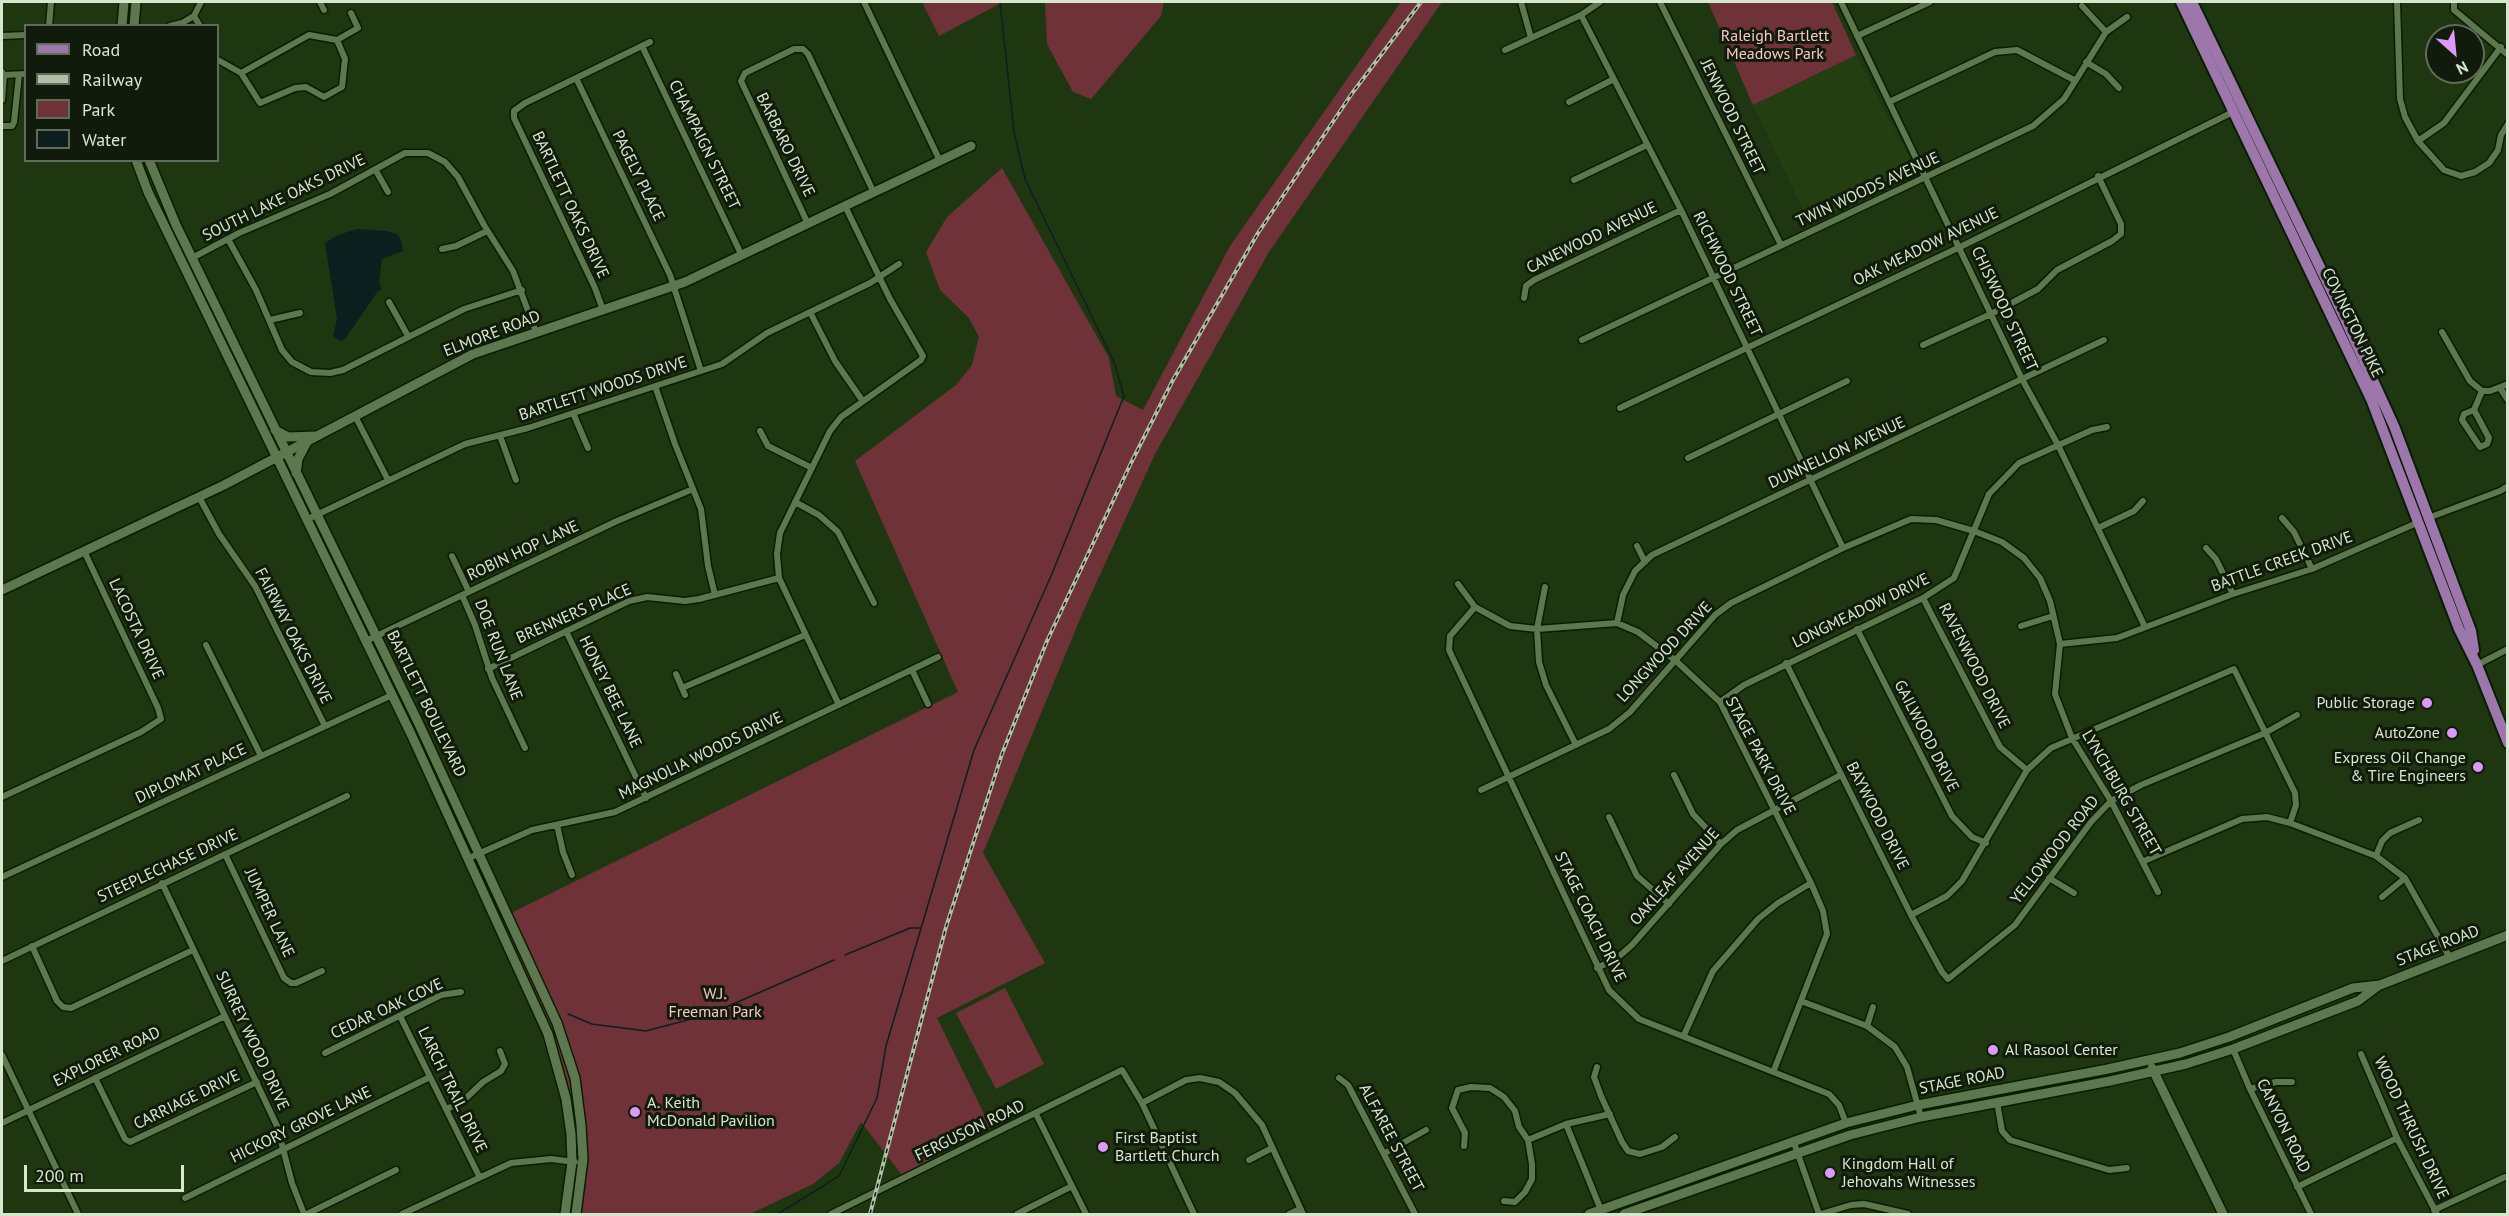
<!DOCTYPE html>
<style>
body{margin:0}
#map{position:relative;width:2509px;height:1216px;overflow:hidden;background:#1f3710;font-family:"PT Sans",sans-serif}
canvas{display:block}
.frame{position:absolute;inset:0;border:3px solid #d7e6cf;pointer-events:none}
.legend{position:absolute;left:24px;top:24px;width:195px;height:138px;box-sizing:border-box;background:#101b0b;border:2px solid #606c59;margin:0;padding:8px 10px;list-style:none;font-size:18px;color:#d7e6cf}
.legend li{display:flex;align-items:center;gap:12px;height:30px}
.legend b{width:30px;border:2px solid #606c59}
.north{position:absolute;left:2425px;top:24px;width:60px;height:60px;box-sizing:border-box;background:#101b0b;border:2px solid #606c59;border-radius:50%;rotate:153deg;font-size:16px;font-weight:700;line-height:24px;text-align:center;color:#d7e6cf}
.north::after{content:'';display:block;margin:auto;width:21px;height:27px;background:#da9af6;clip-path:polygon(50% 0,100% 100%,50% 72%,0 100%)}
.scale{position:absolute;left:24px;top:1165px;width:160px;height:27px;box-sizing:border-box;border:3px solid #d7e6cf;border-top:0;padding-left:8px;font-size:18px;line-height:21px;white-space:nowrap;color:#d7e6cf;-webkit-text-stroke:4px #101b0b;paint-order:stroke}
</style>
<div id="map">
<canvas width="2509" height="1216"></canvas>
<div class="frame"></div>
<ul class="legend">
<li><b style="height:8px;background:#9d77ab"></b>Road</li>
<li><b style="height:8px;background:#b1c1a7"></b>Railway</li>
<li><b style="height:16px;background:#6f3238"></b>Park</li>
<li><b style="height:16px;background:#0c1f1f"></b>Water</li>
</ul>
<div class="north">N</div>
<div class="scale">200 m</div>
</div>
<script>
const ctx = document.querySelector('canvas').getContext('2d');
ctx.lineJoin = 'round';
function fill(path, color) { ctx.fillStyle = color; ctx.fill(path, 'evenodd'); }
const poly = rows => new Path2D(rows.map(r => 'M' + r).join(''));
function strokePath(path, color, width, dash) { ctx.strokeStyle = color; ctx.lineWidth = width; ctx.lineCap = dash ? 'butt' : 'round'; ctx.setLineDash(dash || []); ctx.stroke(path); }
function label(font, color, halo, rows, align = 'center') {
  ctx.font = font + ' "PT Sans",sans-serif'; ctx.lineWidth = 6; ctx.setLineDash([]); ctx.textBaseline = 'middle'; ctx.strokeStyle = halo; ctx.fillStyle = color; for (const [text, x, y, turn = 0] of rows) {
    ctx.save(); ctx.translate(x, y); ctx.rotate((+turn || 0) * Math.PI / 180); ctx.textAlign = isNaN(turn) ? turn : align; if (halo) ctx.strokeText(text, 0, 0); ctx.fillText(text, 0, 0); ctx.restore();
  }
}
fill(poly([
 [1856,55,1917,173,1810,224,1753,105]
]), '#233f11');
fill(poly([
 [922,2,1003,2,939,36],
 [1045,2,1164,2,1161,16,1091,99,1073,92,1047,44],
 [1401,2,1442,2,1269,252,1155,454,1083,612,983,853,1045,963,937,1018,990,1126,902,1175,861,1122,839,1163,813,1184,750,1214,565,1214,572,1162,559,1070,497,920,958,692,855,461,956,385,972,365,979,337,969,318,940,290,926,252,947,217,1002,168,1109,358,1116,396,1143,410,1230,246],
 [1708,2,1832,2,1856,55,1753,105],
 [1005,988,1044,1064,996,1089,956,1013]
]), '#6f3238');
fill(poly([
 [357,229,386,231,397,234,401,240,403,251,382,259,379,282,382,289,378,291,345,339,340,341,333,336,337,319,325,243,338,235]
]), '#0c1f1f');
strokePath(poly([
 [845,955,910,928,920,928],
 [568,1014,592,1024,646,1031,710,1014,834,960],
 [778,1214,839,1176,877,1098,886,1046,974,750,1051,576,1124,396,1114,362,1025,179,1014,132,1000,2]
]), '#0c1f1f', 1.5);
const street = poly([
 [320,2,324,10],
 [864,2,940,161],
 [1521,2,1531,38],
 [1660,2,1781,245],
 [1841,2,2022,379,2058,445,2145,627],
 [2397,2,2400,99,2405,117,2418,141,2444,170,2461,176,2475,172,2489,163,2498,150,2501,135,2508,124],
 [2454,2,2454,10,2508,55],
 [2082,6,2106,32],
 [1581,15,1681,210,1843,548],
 [194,16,200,26],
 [49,26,51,2],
 [170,26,182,23,194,16,201,2],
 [2,36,26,35],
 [1857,36,1930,2],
 [337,40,358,28,351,13],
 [642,46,742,256],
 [1505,50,1581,15,1600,2],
 [218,60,241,73,260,103,295,88,306,87,324,97,342,87,345,59,337,40],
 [2086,62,2106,74,2119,88],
 [2,72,4,75,2,100],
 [241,73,309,35,337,40],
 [4,75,26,74],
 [576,78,670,275,701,371],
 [1569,102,1614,79],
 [1889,102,1995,52,2017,50,2074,80],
 [2,126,12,126,14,122,19,75],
 [2418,141,2444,123,2501,47],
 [375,169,388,192],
 [1574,180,1647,145],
 [808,224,741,81,745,73,794,49,803,49,808,54,874,193],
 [228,239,256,290,282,350,292,362,311,372,330,373,343,370,464,309,522,290],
 [442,249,456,246,487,231],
 [192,258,239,233,330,194,405,153,428,153,445,162,458,177,484,225,513,271,536,332],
 [1524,298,1526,286,1534,280,1681,210],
 [389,302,408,336],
 [603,310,595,288,514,118,514,111,525,103,650,42],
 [810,312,835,361,862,400],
 [270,320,300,313],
 [2442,332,2470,381,2482,391,2490,391,2508,384],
 [1582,340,2033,126,2064,99,2106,32,2127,17],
 [1923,345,1991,314,2038,289,2057,270,2112,241,2121,234,2121,224,2098,176],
 [655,386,675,444,701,509,708,566,715,595],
 [2500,388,2508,400],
 [1620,408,1960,247,2235,111],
 [2474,410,2464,414,2462,420,2480,447,2487,444,2489,438,2474,410,2482,391],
 [573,413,588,448],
 [355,416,388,480],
 [760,431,768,446,812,468],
 [500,436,516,480],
 [1688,458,1847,381],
 [199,497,219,534,255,586,325,726],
 [795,502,819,515,838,532,874,603],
 [2282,518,2294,532,2312,569],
 [2428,518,2500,491,2508,486],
 [306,520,465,444,528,428,722,364,767,333,870,283,899,264],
 [2098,528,2134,511,2143,501],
 [1637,546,1645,562],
 [2206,548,2216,559,2233,594],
 [452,556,469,592],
 [1458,584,1475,607,1510,626,1537,629,1617,623,1638,632,1675,660,1720,702,1811,883,1823,911,1827,934,1774,1070],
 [1545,587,1537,629,1539,662,1546,685,1576,745],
 [462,595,475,625,492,678,525,748],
 [1923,598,2000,747,2027,770],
 [1475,607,1450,636,1449,650,1609,990,1639,1019,1829,1094,1839,1105,1846,1123],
 [1617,623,1623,595,1635,571,1652,555,2104,340],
 [2021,626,2053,616],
 [1857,629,1952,816,1972,837,1986,843],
 [566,631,646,798],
 [366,641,617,521,693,489],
 [2060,644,2117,638,2233,594,2312,569,2419,522],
 [206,645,261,756],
 [1786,663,1911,915,1942,972,1948,979,2015,925,2091,822,2111,801,2141,785,2265,733,2297,715],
 [2477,665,2508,649],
 [488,669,629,601,647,597,685,601,699,599,779,578],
 [912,670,928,704],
 [676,674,685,695],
 [682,688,805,635],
 [1720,702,1744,685,1923,598,1954,578,1989,494,2019,463,2092,430,2107,427],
 [839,705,779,578,777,554,780,533,830,431,841,417,921,360,923,356,890,299,845,206],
 [1674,775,1693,814,1721,844],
 [1481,790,1609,729,1630,712,1715,615,1731,603,1843,548,1911,519,1936,520,1974,531,2002,542,2024,558,2040,578,2050,601,2060,644,2055,694,2072,738,2111,801,2158,892],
 [2,797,141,732,161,719,158,708,84,551],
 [1609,817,1637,876,1669,904],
 [557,825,563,852,572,875],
 [225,854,284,978,291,983,296,983,322,971],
 [2376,856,2382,841,2390,833,2419,820],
 [469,858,532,830,615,812,938,657],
 [2144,861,2242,819,2267,817,2290,823,2376,856,2405,878,2450,958],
 [2,877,392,695],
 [2049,878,2074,893],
 [162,883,277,1126,292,1183,304,1214],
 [2382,897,2405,878],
 [1911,915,1947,896,1962,881,2027,770,2051,748,2234,669,2295,793,2296,805,2290,823],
 [32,946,57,1001,63,1007,71,1008,193,950],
 [2,961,347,796],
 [1597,968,1616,959,1632,945,1721,844,1737,830,1841,775],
 [1801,1001,1867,1026,1895,1047,1907,1067,1921,1117],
 [400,1016,479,1176],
 [1867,1026,1873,1007],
 [1684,1035,1713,971,1758,919,1778,903,1811,883],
 [2233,1049,2250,1089,2311,1214],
 [325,1053,441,995,461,992],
 [2361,1054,2397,1138,2437,1214],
 [2,1055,78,1214],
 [1597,1067,1594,1077,1601,1096,1622,1142,1628,1151,1640,1154,1662,1147,1675,1137],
 [95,1078,125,1139,130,1142,257,1082],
 [1339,1078,1348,1085,1415,1214],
 [2250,1089,2276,1082,2292,1082],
 [1997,1102,2002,1131,2010,1140,2109,1170,2127,1168],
 [1142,1103,1186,1080,1200,1078,1219,1082,1235,1093,1262,1125,1303,1214],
 [447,1109,463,1101,483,1082,501,1071,505,1064,500,1051],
 [1036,1114,1086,1214],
 [2,1123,225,1016],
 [1566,1124,1601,1210],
 [1528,1140,1566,1124,1610,1114],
 [1793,1140,1819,1214],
 [1464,1146,1465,1133,1452,1108,1458,1090,1471,1087,1490,1088,1504,1097,1515,1111,1519,1127,1528,1140,1532,1164,1532,1179,1525,1192,1515,1202,1504,1201],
 [1385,1153,1426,1130],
 [1249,1160,1272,1148],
 [2297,1187,2397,1138],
 [185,1198,430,1077],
 [2434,1210,2505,1177],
 [307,1214,396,1170],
 [402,1214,511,1163,551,1159,575,1162],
 [831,1214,1122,1070,1142,1103,1194,1214],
 [1017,1214,1072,1186],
 [1289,1214,1300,1209],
 [1821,1214,1851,1205,1864,1204,1908,1214]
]);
const secondary = poly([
 [122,26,124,2],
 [134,26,136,2],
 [136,160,148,192,411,734,548,1034,566,1099,571,1134,572,1162,565,1214],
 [149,160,176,225,418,722,557,1023,575,1078,581,1125,583,1159,576,1214],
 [275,430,288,437,316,436],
 [296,473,298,459,307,442],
 [2,590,224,485,473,354,685,282,971,146],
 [2152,1068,2223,1214],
 [1589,1214,1846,1123,1918,1105,2108,1069,2180,1053,2229,1037,2353,988,2380,985,2508,935],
 [1624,1214,1850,1135,1921,1117,2110,1081,2186,1064,2233,1049,2358,1001,2378,986]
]);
const primary = poly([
 [2181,2,2371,399,2459,629,2477,665,2508,743],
 [2192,2,2344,317,2394,426,2471,631,2474,650]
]);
strokePath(street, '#071e00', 9);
strokePath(secondary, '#071e00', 12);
strokePath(primary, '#071e00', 14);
strokePath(street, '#5d784f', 6);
strokePath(secondary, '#5d784f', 9);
strokePath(primary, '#9d77ab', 10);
const rail = poly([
 [870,1214,946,927,1002,754,1047,641,1131,463,1173,380,1258,233,1353,92,1421,2]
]);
strokePath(rail, '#b1c1a7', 4);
strokePath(rail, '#101b0b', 1.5, [4.5]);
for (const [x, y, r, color] of [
 [2427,703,6,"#da9af6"],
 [2452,733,6,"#da9af6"],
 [2478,767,6,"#da9af6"],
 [1993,1050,6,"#da9af6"],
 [635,1112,6,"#da9af6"],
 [1103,1147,6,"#da9af6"],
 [1830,1173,6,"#da9af6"]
]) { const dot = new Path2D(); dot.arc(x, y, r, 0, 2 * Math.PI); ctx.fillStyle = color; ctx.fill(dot); strokePath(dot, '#101b0b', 2); }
label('16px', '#fbc6c8', '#101b0b', [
 ["Raleigh Bartlett",1775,36],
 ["Meadows Park",1775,54],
 ["W.J.",715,994],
 ["Freeman Park",715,1012]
]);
label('16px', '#d7e6cf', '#101b0b', [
 ["JENWOOD STREET",1732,117,64],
 ["CHAMPAIGN STREET",704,145,64],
 ["BARBARO DRIVE",785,145,64],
 ["PAGELY PLACE",638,176,64],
 ["TWIN WOODS AVENUE",1868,190,-25],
 ["SOUTH LAKE OAKS DRIVE",284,198,-26],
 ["BARTLETT OAKS DRIVE",570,205,65],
 ["CANEWOOD AVENUE",1592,238,-26],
 ["OAK MEADOW AVENUE",1926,247,-26],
 ["RICHWOOD STREET",1727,274,64],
 ["CHISWOOD STREET",2004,309,65],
 ["COVINGTON PIKE",2352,323,64],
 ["ELMORE ROAD",492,334,-21],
 ["BARTLETT WOODS DRIVE",603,389,-18],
 ["DUNNELLON AVENUE",1837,453,-25],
 ["ROBIN HOP LANE",523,551,-25],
 ["BATTLE CREEK DRIVE",2282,562,-20],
 ["LONGMEADOW DRIVE",1861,611,-26],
 ["BRENNERS PLACE",574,614,-24],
 ["LACOSTA DRIVE",136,629,65],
 ["FAIRWAY OAKS DRIVE",293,636,63],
 ["DOE RUN LANE",498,650,69],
 ["LONGWOOD DRIVE",1665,652,-47],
 ["RAVENWOOD DRIVE",1974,666,63],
 ["HONEY BEE LANE",610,692,64],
 ["BARTLETT BOULEVARD",426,704,64],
 ["GAILWOOD DRIVE",1926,736,63],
 ["MAGNOLIA WOODS DRIVE",701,756,-26],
 ["STAGE PARK DRIVE",1760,756,62],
 ["DIPLOMAT PLACE",191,774,-25],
 ["LYNCHBURG STREET",2121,793,60],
 ["BAYWOOD DRIVE",1877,816,63],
 ["YELLOWOOD ROAD",2055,850,-52],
 ["STEEPLECHASE DRIVE",168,866,-25],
 ["OAKLEAF AVENUE",1675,877,-48],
 ["JUMPER LANE",269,913,65],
 ["STAGE COACH DRIVE",1590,917,64],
 ["STAGE ROAD",2438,946,-21],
 ["CEDAR OAK COVE",387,1009,-25],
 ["SURREY WOOD DRIVE",252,1041,65],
 ["EXPLORER ROAD",107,1057,-26],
 ["STAGE ROAD",1962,1081,-11],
 ["LARCH TRAIL DRIVE",452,1090,64],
 ["CARRIAGE DRIVE",187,1100,-26],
 ["HICKORY GROVE LANE",301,1125,-26],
 ["CANYON ROAD",2283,1126,64],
 ["WOOD THRUSH DRIVE",2411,1128,65],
 ["FERGUSON ROAD",970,1131,-26],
 ["ALFAREE STREET",1391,1138,62]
]);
label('16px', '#d7e6cf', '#101b0b', [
 ["Public Storage",2415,703,"right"],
 ["AutoZone",2440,733,"right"],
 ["Express Oil Change",2466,758,"right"],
 ["& Tire Engineers",2466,776,"right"],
 ["Al Rasool Center",2005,1050],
 ["A. Keith",647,1103],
 ["McDonald Pavilion",647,1121],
 ["First Baptist",1115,1138],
 ["Bartlett Church",1115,1156],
 ["Kingdom Hall of",1842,1164],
 ["Jehovahs Witnesses",1842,1182]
], 'left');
</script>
